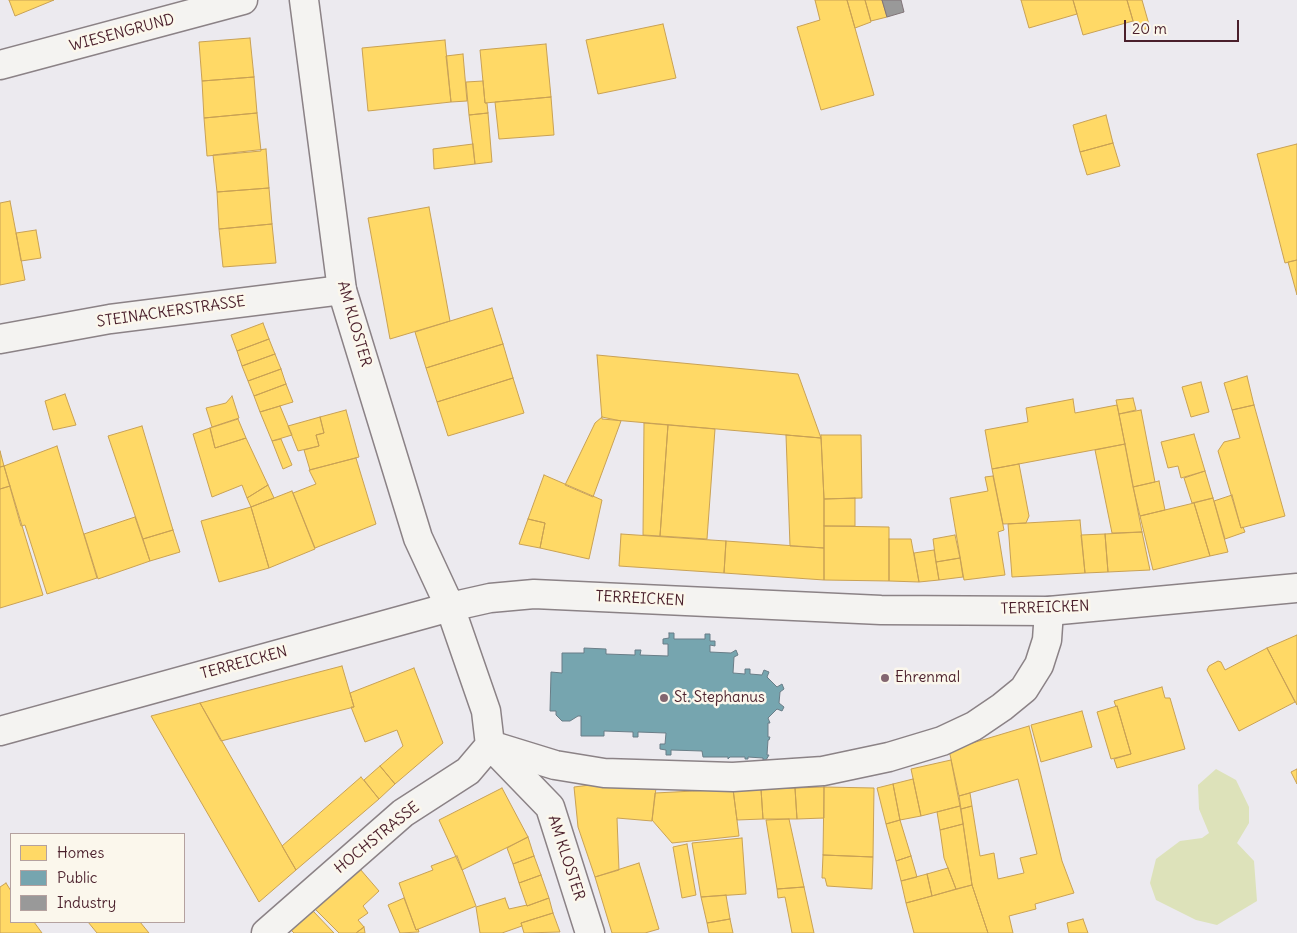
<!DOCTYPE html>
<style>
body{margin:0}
#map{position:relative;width:1297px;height:933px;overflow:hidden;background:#eceaef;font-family:Delius,sans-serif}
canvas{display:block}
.legend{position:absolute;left:10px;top:833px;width:175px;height:90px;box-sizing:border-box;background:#fbf7ec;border:1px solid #b4a19f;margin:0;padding:6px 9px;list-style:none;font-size:15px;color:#4a1f2b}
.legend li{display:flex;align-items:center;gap:10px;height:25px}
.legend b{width:25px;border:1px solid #b4a19f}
.scale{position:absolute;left:1124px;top:20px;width:115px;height:22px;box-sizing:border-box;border:2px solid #4a1f2b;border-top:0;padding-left:6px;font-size:15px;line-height:18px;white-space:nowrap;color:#4a1f2b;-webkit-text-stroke:4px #fbf7ec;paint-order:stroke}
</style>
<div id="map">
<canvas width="1297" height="933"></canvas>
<ul class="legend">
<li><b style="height:14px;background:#ffd966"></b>Homes</li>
<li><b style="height:14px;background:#76a5af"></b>Public</li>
<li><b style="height:14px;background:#999"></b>Industry</li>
</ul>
<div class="scale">20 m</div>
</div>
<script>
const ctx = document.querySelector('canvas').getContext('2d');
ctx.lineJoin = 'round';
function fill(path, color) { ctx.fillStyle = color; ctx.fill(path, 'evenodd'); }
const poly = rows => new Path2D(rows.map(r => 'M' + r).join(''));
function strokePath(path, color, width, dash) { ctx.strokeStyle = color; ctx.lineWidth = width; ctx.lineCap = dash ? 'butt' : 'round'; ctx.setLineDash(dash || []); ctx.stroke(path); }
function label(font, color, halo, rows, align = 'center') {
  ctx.font = font + ' Delius,sans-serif'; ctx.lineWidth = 5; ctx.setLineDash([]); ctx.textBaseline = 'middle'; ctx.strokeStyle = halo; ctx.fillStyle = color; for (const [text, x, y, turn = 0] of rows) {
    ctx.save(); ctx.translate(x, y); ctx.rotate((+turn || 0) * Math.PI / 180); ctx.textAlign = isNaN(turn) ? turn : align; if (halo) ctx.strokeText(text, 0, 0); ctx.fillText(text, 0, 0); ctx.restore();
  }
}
fill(poly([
 [1216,769,1236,780,1249,807,1249,823,1237,843,1254,861,1257,901,1217,925,1196,920,1156,900,1150,883,1156,859,1180,841,1202,838,1209,833,1199,809,1198,785]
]), '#dde2ba');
const homes = poly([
 [9,0,54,0,15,16,9,0],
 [815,0,847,0,874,95,821,110,797,27,820,20,815,0],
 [847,0,865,0,871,22,855,28,847,0],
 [865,0,882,0,887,17,871,21,865,0],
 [1021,0,1073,0,1077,14,1029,28,1021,0],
 [1073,0,1127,0,1133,21,1083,35,1073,0],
 [1127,0,1142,0,1150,28,1136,31,1127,0],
 [663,24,676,78,598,94,586,40,663,24],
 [250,38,254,77,202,81,199,42,250,38],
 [445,40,451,102,368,111,362,48,445,40],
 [546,44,551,97,485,103,480,50,546,44],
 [463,54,467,101,451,102,446,56,463,54],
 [254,77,257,113,204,118,202,81,254,77],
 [483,81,485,103,487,103,488,113,469,115,466,82,483,81],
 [551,97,554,135,499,139,495,102,551,97],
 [257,113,261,151,207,156,204,118,257,113],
 [488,113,492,162,475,164,469,115,488,113],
 [1106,115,1113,143,1080,152,1073,125,1106,115],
 [1113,143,1120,166,1087,175,1080,152,1113,143],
 [473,144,475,164,434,169,433,149,473,144],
 [1297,144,1297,260,1285,263,1257,154,1297,144],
 [266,149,269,188,217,192,213,155,266,149],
 [269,188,272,224,219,229,217,192,269,188],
 [10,201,25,280,0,285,0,203,10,201],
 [429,207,450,321,390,339,368,218,429,207],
 [272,224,276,263,223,267,219,229,272,224],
 [36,230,41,258,21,261,16,233,36,230],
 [1297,260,1297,295,1288,262,1297,260],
 [492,308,503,344,426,368,415,332,492,308],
 [263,323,269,339,237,351,231,335,263,323],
 [269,339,275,354,242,366,237,351,269,339],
 [503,344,513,378,437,402,426,368,503,344],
 [275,354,281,369,248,381,242,366,275,354],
 [597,355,798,374,821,438,602,419,597,355],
 [281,369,286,384,254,396,248,381,281,369],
 [1247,376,1254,405,1232,410,1224,383,1247,376],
 [513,378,524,413,448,436,437,402,513,378],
 [1201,382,1209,412,1191,417,1182,387,1201,382],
 [286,384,293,402,260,412,254,396,286,384],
 [65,394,76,425,53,430,45,401,65,394],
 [232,396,239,418,212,427,206,408,226,403,232,396],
 [1133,398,1136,410,1119,414,1116,400,1133,398],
 [1073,399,1075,413,1117,405,1125,444,992,469,985,430,1028,422,1026,408,1073,399],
 [1254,405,1285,516,1241,528,1218,451,1224,442,1240,438,1232,410,1254,405],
 [280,406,292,435,272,441,260,412,280,406],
 [346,410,359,457,310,470,304,450,319,446,316,435,324,433,320,417,346,410],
 [1141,410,1155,482,1133,487,1119,414,1141,410],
 [320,417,324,433,316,435,319,446,298,451,288,426,320,417],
 [602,417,621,421,593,497,565,485,595,423,602,417],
 [238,419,246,438,215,448,210,428,238,419],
 [644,423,668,425,660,536,643,535,644,423],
 [668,425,715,429,707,539,660,536,668,425],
 [142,426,173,530,143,539,108,436,142,426],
 [210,428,215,448,246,438,268,485,247,498,242,485,212,497,193,434,210,428],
 [1194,434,1205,471,1181,478,1178,466,1168,468,1161,442,1194,434],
 [786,435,821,438,824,499,824,548,790,546,786,435],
 [821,435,861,435,862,498,824,499,821,435],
 [281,439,292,465,283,469,272,441,281,439],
 [1125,444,1142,532,1112,533,1095,450,1125,444],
 [57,446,97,578,47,594,25,525,21,526,4,466,57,446],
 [0,451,4,466,0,467,0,451],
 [356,458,376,524,315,548,293,493,316,484,309,470,356,458],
 [1019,464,1029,516,1026,523,1003,524,992,469,1019,464],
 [4,466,10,486,0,489,0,467,4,466],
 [1205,471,1213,498,1192,503,1184,478,1205,471],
 [544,475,602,500,589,559,540,548,545,523,528,519,544,475],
 [993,476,1004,530,998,532,1005,575,964,580,950,498,988,491,985,477,993,476],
 [1159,481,1165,510,1140,516,1133,487,1159,481],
 [268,485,274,498,251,507,247,498,268,485],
 [10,486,43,595,0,608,0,489,10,486],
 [292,491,315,549,269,568,251,507,292,491],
 [1232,495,1241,528,1243,527,1245,532,1225,539,1214,501,1232,495],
 [855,498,855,526,824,526,824,499,855,498],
 [1213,498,1228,552,1210,556,1194,503,1213,498],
 [1194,503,1210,556,1153,570,1140,516,1194,503],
 [251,507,269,568,219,582,201,521,251,507],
 [135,517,150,561,98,579,84,534,135,517],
 [528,519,545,523,540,548,519,544,528,519],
 [1080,520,1085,573,1012,577,1008,524,1080,520],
 [824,526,889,527,889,581,824,580,824,526],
 [173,530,180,552,150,561,143,539,173,530],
 [1142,532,1150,570,1108,572,1105,534,1142,532],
 [621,534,726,541,724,573,619,566,621,534],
 [1105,534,1108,572,1085,573,1081,535,1105,534],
 [955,535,960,558,936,562,933,539,955,535],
 [889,539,911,539,919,582,889,581,889,539],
 [726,541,824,548,824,580,724,573,726,541],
 [934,550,939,580,919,582,914,553,934,550],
 [960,558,963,577,939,580,936,562,960,558],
 [1297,635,1297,705,1267,648,1297,635],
 [1267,648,1295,702,1239,731,1207,670,1209,666,1218,661,1221,662,1225,670,1267,648],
 [342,666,354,707,221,741,200,703,342,666],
 [414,668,443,743,395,784,380,766,403,746,397,730,365,742,351,707,354,707,350,693,414,668],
 [1162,687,1165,698,1170,698,1185,749,1117,768,1114,759,1131,754,1117,706,1116,707,1114,701,1162,687],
 [200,703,296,870,259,902,151,716,200,703],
 [1117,706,1131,754,1111,759,1097,712,1117,706],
 [1082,711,1092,747,1041,762,1031,725,1082,711],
 [1029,726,1062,861,1074,893,1035,904,1036,909,1009,916,1013,933,988,933,972,885,961,809,972,806,980,856,994,853,998,879,1024,873,1020,858,1037,854,1018,779,959,796,949,750,1029,726],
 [951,760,960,806,921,816,911,769,951,760],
 [380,766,395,784,379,799,364,780,380,766],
 [1297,769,1297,784,1291,772,1297,769],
 [361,777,379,799,296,870,282,846,361,777],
 [913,779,921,816,900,820,893,784,913,779],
 [614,782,656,788,652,821,617,818,619,870,595,877,578,827,574,787,614,782],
 [893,784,900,820,886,824,877,788,893,784],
 [824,787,824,818,797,819,795,788,824,787],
 [824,787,874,788,873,857,823,855,824,787],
 [502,788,528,837,462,870,439,820,502,788],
 [795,788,797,819,763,819,761,789,795,788],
 [733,789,761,789,763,819,737,820,733,789],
 [733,789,739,836,672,843,652,820,655,793,733,789],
 [970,793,972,806,961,809,959,796,970,793],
 [960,806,963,824,940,830,937,812,960,806],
 [789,819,804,887,777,889,766,820,789,819],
 [900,820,911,856,896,861,886,824,900,820],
 [963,824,972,885,956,889,944,858,940,830,963,824],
 [528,837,534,856,513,864,507,848,528,837],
 [742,838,746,894,701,897,692,843,742,838],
 [687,844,696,895,682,898,673,847,687,844],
 [823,855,873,857,872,889,827,886,825,878,822,878,823,855],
 [457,856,476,906,416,930,399,883,433,870,431,866,457,856],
 [534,856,541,875,519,883,513,864,534,856],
 [911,856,917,877,901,881,896,861,911,856],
 [639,863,659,929,645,933,612,933,595,877,639,863],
 [948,868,956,889,932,896,927,874,948,868],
 [360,869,379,891,363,906,368,913,358,920,364,927,356,933,339,933,315,909,360,869],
 [927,874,932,896,906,903,901,881,927,874],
 [541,875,549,898,527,906,519,883,541,875],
 [6,883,11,891,11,922,34,922,42,933,0,933,0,887,6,883],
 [972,885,988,933,914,933,906,903,972,885],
 [804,887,814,933,792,933,785,897,778,898,777,889,804,887],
 [726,895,730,919,707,923,701,897,726,895],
 [404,898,416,930,418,929,419,932,400,933,388,905,404,898],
 [505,898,509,909,527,905,527,906,549,898,553,913,521,923,522,926,502,933,480,933,476,907,505,898],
 [313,911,334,933,294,933,291,930,313,911],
 [553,913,560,932,524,933,521,923,553,913],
 [730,919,733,933,709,933,707,923,730,919],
 [1083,919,1088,933,1069,933,1067,923,1083,919],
 [88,922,140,922,149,933,97,933,88,922],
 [364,927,365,933,356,933,364,927]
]);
fill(homes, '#ffd966');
strokePath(homes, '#c9a154', 1);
const public = poly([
 [669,633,674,633,674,639,705,639,705,634,710,634,710,641,715,641,715,646,710,645,710,652,731,653,736,650,738,655,734,657,733,673,745,674,745,669,750,669,750,674,762,675,764,670,769,672,767,677,777,687,782,684,784,689,780,692,779,703,784,707,782,711,777,709,768,718,770,723,768,723,768,737,770,737,769,740,768,740,767,755,769,755,766,760,763,760,763,758,748,757,748,759,745,759,745,757,730,757,728,759,728,757,703,757,702,751,671,750,671,755,666,755,666,750,660,749,660,744,665,744,666,733,638,732,638,737,633,737,633,732,604,731,604,736,581,736,581,716,578,716,570,721,562,721,556,715,556,711,550,711,551,672,562,673,562,653,584,653,584,648,606,649,606,654,635,655,635,650,641,650,640,655,668,656,668,644,663,644,663,639,669,638,669,633]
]);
fill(public, '#76a5af');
strokePath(public, '#697d87', 1);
const industry = poly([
 [882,0,901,0,904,12,887,17,882,0]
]);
fill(industry, '#999');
strokePath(industry, '#817478', 1);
const street = poly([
 [0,65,243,0],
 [0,339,110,319,342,290],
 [490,745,555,765,604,773,733,777,823,771,889,757,942,741,974,726,1002,707,1024,689,1039,665,1047,640,1049,611]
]);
const secondary = poly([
 [304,0,342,290,418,538,450,607,486,711,490,745],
 [0,731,450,607,490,598,534,594,881,610,1049,611,1297,588],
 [490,745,550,807,590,933],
 [266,933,403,813,468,771,490,745]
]);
strokePath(street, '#8b8286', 31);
strokePath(secondary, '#8b8286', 31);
strokePath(street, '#f4f3f1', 28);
strokePath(secondary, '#f4f3f1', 28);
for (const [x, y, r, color] of [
 [885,678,5,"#836670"],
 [664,698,5,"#836670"]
]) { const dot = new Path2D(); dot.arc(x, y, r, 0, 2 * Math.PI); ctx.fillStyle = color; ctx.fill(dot); strokePath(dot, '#fbf7ec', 2); }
label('15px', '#4a1f2b', '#fbf7ec', [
 ["WIESENGRUND",122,33,-15],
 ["STEINACKERSTRASSE",171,312,-8],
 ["AM KLOSTER",354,324,74],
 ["TERREICKEN",640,599,3],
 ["TERREICKEN",1045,608,-2],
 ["TERREICKEN",244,663,-15],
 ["HOCHSTRASSE",377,838,-39],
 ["AM KLOSTER",566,858,72]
]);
label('15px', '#4a1f2b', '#fbf7ec', [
 ["Ehrenmal",895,678],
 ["St. Stephanus",674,698]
], 'left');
</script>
